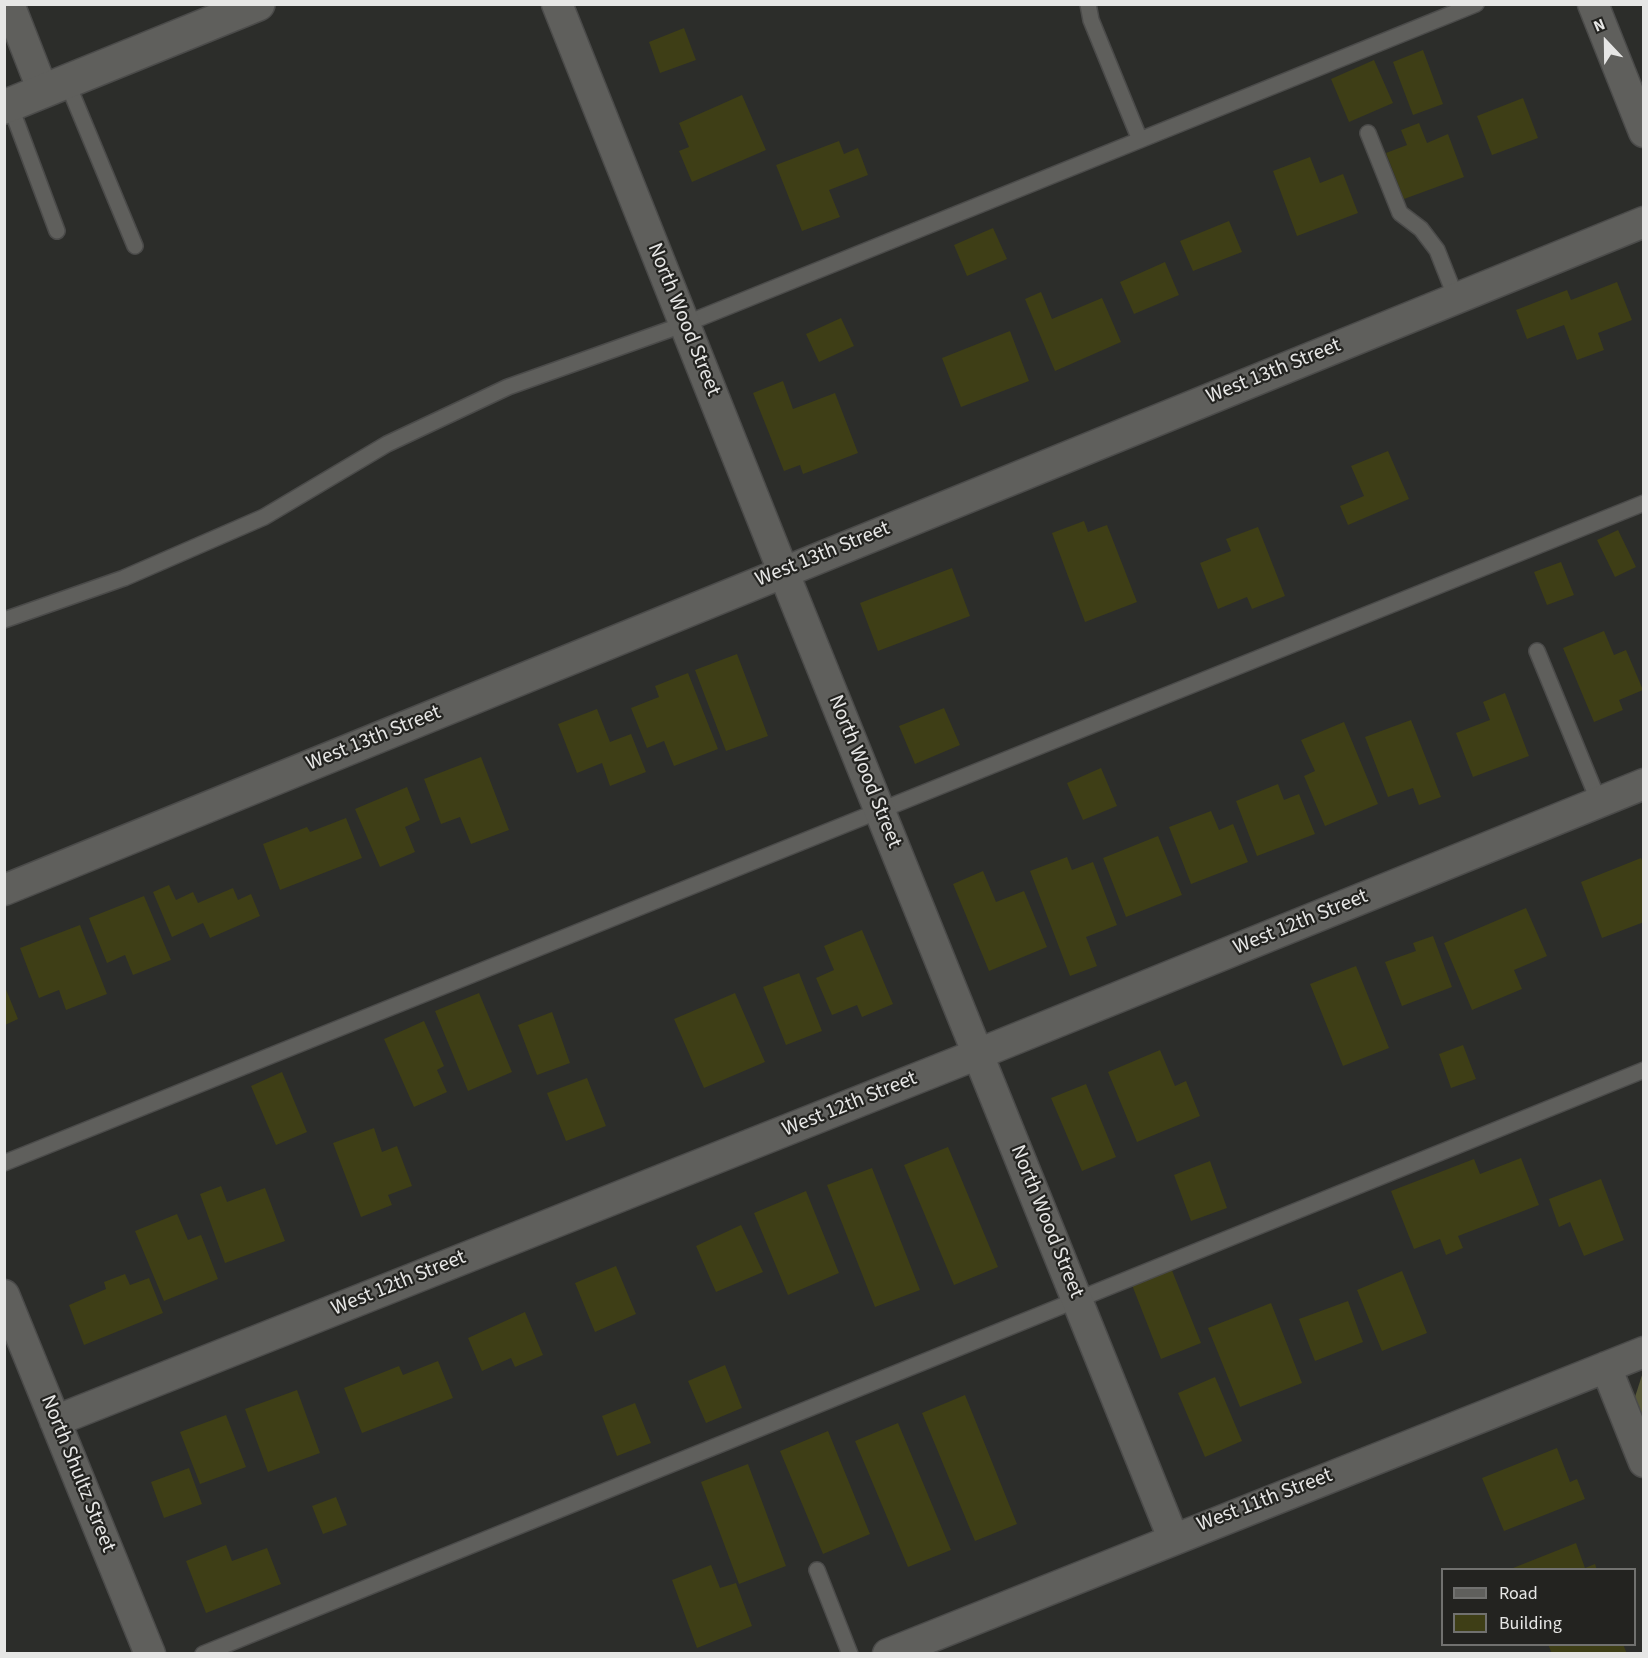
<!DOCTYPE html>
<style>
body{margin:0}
#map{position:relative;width:1648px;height:1658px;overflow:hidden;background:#2c2d2a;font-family:"Source Sans 3",sans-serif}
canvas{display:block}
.frame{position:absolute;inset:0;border:6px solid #e6e6e5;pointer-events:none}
.legend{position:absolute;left:1441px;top:1568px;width:195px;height:78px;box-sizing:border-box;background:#232320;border:2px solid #71716f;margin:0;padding:8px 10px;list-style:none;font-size:18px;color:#e6e6e5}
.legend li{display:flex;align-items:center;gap:12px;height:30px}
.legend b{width:30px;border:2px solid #71716f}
.north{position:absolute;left:1576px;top:12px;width:60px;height:60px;-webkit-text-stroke:4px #232320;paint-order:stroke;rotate:338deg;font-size:16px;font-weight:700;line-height:24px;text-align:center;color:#e6e6e5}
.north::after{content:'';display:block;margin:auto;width:21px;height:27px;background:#e6e6e5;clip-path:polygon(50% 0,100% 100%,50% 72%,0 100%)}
</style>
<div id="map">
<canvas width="1648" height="1658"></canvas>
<div class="frame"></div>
<ul class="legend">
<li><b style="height:8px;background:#5f5f5c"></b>Road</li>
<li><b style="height:16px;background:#3e3e16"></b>Building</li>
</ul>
<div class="north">N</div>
</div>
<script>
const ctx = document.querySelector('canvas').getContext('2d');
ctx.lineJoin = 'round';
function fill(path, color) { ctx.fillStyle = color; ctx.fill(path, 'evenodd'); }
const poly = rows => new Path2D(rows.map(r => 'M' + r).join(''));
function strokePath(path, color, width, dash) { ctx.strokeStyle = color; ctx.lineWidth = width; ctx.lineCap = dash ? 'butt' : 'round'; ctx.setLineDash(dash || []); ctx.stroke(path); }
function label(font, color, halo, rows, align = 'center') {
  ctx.font = font + ' "Source Sans 3",sans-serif'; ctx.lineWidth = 4.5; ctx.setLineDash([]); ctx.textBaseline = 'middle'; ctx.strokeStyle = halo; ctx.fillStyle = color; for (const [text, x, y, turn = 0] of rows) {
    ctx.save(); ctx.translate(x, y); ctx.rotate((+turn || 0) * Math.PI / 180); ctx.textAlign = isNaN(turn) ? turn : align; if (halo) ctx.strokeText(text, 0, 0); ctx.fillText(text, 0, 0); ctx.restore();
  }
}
fill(poly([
 [1643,1372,1643,1419,1635,1397]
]), '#575839');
fill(poly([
 [684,28,696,60,660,73,649,42],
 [1423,50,1443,104,1413,115,1393,62],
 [1374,60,1393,103,1349,122,1331,79],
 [742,95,766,150,692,182,679,151,689,147,679,123],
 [1523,98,1538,138,1492,155,1477,116],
 [1419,123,1427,143,1448,134,1464,177,1404,199,1386,153,1407,145,1401,130],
 [839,141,844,154,858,148,868,175,829,190,840,217,802,231,776,165],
 [1310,157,1320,183,1343,174,1358,213,1297,236,1273,171],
 [1229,221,1242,252,1193,271,1180,241],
 [993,228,1007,259,967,276,954,245],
 [1165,262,1179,295,1134,314,1120,282],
 [1617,282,1632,320,1598,333,1604,350,1577,360,1564,325,1527,339,1516,310,1567,290,1571,300],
 [1041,292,1052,319,1102,298,1121,342,1055,371,1025,299],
 [841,318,854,346,819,362,806,334],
 [1010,331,1029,381,961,407,942,358],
 [783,381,793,409,835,393,858,453,803,474,800,465,784,471,753,393],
 [1388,451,1409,499,1348,525,1340,506,1364,496,1351,466],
 [1084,521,1088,532,1107,525,1137,602,1085,622,1052,533],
 [1258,527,1285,596,1252,609,1247,597,1218,609,1200,563,1231,551,1226,539],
 [1618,530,1636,567,1615,577,1597,540],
 [1561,562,1574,595,1547,605,1534,572],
 [952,568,970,616,878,651,860,603],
 [1604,631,1614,655,1626,650,1643,690,1619,700,1623,710,1594,722,1563,648],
 [737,654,768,736,726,751,695,670],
 [688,673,718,749,674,766,664,741,647,748,631,708,659,697,655,686],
 [1505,693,1529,756,1473,777,1456,733,1490,720,1483,702],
 [944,708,960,745,915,764,899,726],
 [597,709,610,742,631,734,646,772,610,786,602,763,577,773,558,724],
 [1411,720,1441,797,1419,805,1413,788,1388,797,1365,737],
 [1344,722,1378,804,1325,826,1304,776,1315,771,1301,740],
 [481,757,509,830,471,844,460,817,441,824,424,779],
 [1101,768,1117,806,1083,820,1067,783],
 [1278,784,1284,800,1299,794,1315,834,1257,856,1236,801],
 [407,787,420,820,405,827,415,852,380,867,355,809],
 [1211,811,1219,830,1233,824,1248,862,1191,884,1169,827],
 [346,818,362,858,280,890,263,844,307,827,310,832],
 [1158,836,1182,895,1126,917,1103,858],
 [1067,857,1072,870,1093,862,1117,925,1086,937,1097,966,1070,976,1030,871],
 [1641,858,1644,865,1644,922,1602,938,1581,882],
 [983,871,996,902,1024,891,1047,947,989,971,953,884],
 [169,885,176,900,193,892,198,903,233,888,238,900,251,894,260,916,210,938,203,923,172,937,153,892],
 [144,896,171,960,133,975,125,955,107,963,89,918],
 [1526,908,1547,956,1514,970,1522,989,1472,1010,1444,943],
 [80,925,107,994,66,1010,59,990,39,998,20,948],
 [862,930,893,1004,862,1017,857,1005,832,1015,816,978,834,970,824,946],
 [1433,936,1452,987,1402,1006,1385,962,1416,951,1413,943],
 [1356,966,1389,1048,1343,1066,1310,984],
 [799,973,822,1031,786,1045,763,987],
 [5,987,18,1019,5,1025],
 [479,993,512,1072,468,1091,435,1011],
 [735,993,765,1062,704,1088,674,1019],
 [552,1012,570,1063,537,1075,518,1025],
 [424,1021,444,1066,437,1070,447,1092,414,1107,384,1039],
 [1463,1045,1476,1079,1451,1088,1439,1054],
 [1160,1050,1175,1086,1186,1081,1200,1116,1137,1142,1108,1072],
 [282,1072,307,1132,276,1145,251,1086],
 [587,1078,606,1126,566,1141,547,1093],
 [1086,1084,1116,1157,1082,1171,1051,1098],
 [374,1128,382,1152,397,1146,412,1186,388,1195,392,1205,361,1217,333,1143],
 [948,1147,998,1267,954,1285,904,1165],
 [1521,1158,1539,1205,1458,1236,1463,1248,1446,1255,1440,1239,1414,1249,1391,1191,1474,1159,1480,1174],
 [1210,1161,1227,1208,1191,1221,1174,1175],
 [872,1168,920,1290,875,1307,827,1185],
 [1601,1179,1624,1240,1584,1256,1570,1222,1559,1227,1549,1199],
 [221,1186,227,1202,265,1188,285,1241,225,1263,200,1194],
 [806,1191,839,1273,788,1295,754,1213],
 [177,1214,188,1240,201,1235,218,1279,164,1301,135,1231],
 [741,1225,763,1272,716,1292,696,1246],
 [616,1266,636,1314,595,1332,575,1283],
 [1171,1268,1201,1343,1161,1359,1132,1285],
 [1402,1271,1427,1333,1382,1351,1357,1290],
 [125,1274,130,1285,149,1278,163,1313,84,1345,69,1305,106,1289,104,1282],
 [1348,1301,1363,1342,1315,1361,1299,1319],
 [1271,1303,1302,1383,1240,1407,1208,1328],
 [525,1312,543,1355,515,1367,511,1358,482,1371,468,1338],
 [438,1361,453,1398,362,1433,344,1388,399,1366,403,1375],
 [725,1365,742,1408,706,1423,688,1381],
 [1215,1377,1242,1441,1205,1457,1178,1393],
 [297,1390,320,1453,268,1472,245,1409],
 [965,1395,1017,1524,975,1541,922,1413],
 [635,1403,651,1443,617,1456,602,1416],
 [226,1415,246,1467,200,1484,180,1432],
 [898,1423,951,1550,908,1567,855,1441],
 [828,1431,870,1534,823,1554,780,1451],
 [1557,1448,1570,1482,1577,1479,1585,1499,1504,1531,1482,1478],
 [748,1464,786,1566,739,1584,701,1482],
 [189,1468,202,1504,164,1518,151,1482],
 [336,1497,347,1525,323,1534,312,1506],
 [1576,1543,1585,1568,1595,1564,1597,1570,1508,1570],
 [226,1545,232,1561,267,1548,281,1584,206,1613,186,1561],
 [711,1565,720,1588,736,1583,752,1626,697,1648,672,1580],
 [1548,1644,1623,1644,1627,1654,1552,1654]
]), '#3e3e16');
const service = poly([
 [1088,4,1091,20,1140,140],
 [67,82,135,246],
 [10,105,57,231],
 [1368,133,1400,213,1421,229,1437,250,1456,298],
 [4,620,124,578,264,517,387,444,508,387,685,324,1476,4],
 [1537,651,1599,802],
 [4,1163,1644,503],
 [817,1570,850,1654],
 [203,1654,1644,1070]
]);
const minor = poly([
 [9,4,43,91],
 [557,4,783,571,1173,1538],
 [1593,4,1644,132],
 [4,890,1644,222],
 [4,1295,150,1654],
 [1606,1367,1644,1462],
 [55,1421,978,1054,1644,784],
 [888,1654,1644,1352]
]);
const tertiary = poly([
 [4,107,258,4]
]);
strokePath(service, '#4b4b4a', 18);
strokePath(minor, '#4b4b4a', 33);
strokePath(tertiary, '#4b4b4a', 36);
strokePath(service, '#5f5f5c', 15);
strokePath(minor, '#5f5f5c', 30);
strokePath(tertiary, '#5f5f5c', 33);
label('21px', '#e6e6e5', '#232320', [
 ["North Wood Street",683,320,68],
 ["West 13th Street",1274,372,-22],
 ["West 13th Street",823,555,-22],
 ["West 13th Street",374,739,-22],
 ["North Wood Street",864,772,68],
 ["West 12th Street",1301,923,-22],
 ["West 12th Street",850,1105,-22],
 ["North Wood Street",1046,1222,68],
 ["West 12th Street",399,1284,-22],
 ["North Shultz Street",77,1474,68],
 ["West 11th Street",1265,1501,-21]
]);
</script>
